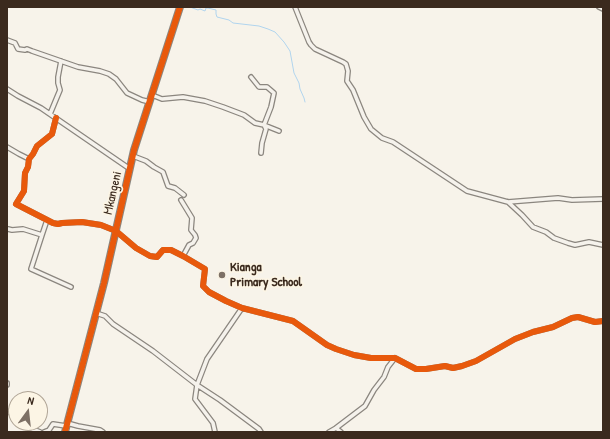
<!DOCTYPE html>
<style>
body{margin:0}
#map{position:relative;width:610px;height:439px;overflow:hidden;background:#f7f3ea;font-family:"Patrick Hand",sans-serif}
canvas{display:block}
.frame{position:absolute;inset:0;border:8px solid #3b2a1e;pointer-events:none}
.north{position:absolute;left:8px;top:391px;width:40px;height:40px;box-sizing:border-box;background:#fcf5e5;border:1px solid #afa495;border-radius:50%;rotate:15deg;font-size:11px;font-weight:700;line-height:16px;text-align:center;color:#3b2a1e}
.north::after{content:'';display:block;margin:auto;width:14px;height:18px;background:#7d7065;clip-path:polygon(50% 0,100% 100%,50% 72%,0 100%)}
</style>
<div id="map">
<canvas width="610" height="439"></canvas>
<div class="frame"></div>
<div class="north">N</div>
</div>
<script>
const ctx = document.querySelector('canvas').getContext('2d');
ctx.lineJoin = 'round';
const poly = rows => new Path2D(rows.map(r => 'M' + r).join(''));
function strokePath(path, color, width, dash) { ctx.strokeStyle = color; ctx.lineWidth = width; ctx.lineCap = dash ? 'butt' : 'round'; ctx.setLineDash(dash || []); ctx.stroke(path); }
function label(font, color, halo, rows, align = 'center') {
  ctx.font = font + ' "Patrick Hand",sans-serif'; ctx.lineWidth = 3.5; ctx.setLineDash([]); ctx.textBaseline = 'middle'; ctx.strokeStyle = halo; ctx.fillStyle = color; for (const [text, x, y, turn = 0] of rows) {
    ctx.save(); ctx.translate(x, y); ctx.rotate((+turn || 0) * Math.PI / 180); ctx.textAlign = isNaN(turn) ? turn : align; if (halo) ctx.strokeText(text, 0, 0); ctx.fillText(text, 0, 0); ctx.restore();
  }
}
strokePath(poly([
 [148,7,149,7],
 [190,7,198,10,200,9,205,11,206,8,208,8,216,10,216,14,217,17,229,20,233,23,259,26,268,29,275,32,284,42,290,51,294,73,299,83,300,89,304,98,305,102]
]), '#b0d4ee', 1);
const street = poly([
 [295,7,309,42,311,45,315,49,343,62,346,64,348,71,347,81,353,90,364,117,371,129,382,138,393,142,467,191,508,202,558,198,572,200,603,199],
 [599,7,603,9],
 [7,40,15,43,18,49,25,50,27,49,32,51,78,67,100,71,109,74,116,79,127,93,142,100,150,102],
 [251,77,259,87,267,87,274,93,271,107,264,125,266,129,262,143,261,153],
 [7,89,18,96,41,108,130,169],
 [152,95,162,99,183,97,205,101,223,107,244,115,255,123,264,125,279,131],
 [50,114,60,90,58,83,58,77,61,61],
 [56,118,52,134,37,146,33,154,29,159,28,167,25,173,24,191,16,204,53,223,58,224,62,223,82,222,101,225,116,231,136,248,150,256,157,257,163,250,171,250,183,256,205,269,203,286,209,292,226,301,242,308,293,321,327,345,336,349,354,355,371,358,395,358,416,369,426,369,445,366,453,368,462,366,476,361,515,339,533,332,553,327,572,318,578,317,595,322,603,321],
 [7,147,19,154,29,159],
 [133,156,146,161,154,167,163,172,168,186,175,188,184,195],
 [181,200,192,218,191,230,195,235,196,238,193,243,189,245,183,256],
 [508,202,522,215,533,227,546,232,554,238,568,243,575,245,589,242,603,245],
 [8,229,12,230,23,229,42,235,47,220],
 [42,235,31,269,71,287],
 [96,313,105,316,113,324,153,351,197,385,220,400,259,429,261,432],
 [7,383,7,385],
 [7,411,14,415,14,418,16,419],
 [19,423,22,425,40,432],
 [67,423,78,426,100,430,103,432],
 [336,428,365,406,374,390,384,377,388,367,395,358],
 [44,432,49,430,53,424,66,426],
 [215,432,213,423,195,399,197,385,207,359,242,308],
 [329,432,336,428,341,432]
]);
const secondary = poly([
 [65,432,104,283,134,150,180,7]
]);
strokePath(street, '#8b867f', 6);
strokePath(secondary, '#8b867f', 8);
strokePath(street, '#f5f2ec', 3.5);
strokePath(secondary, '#f5f2ec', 5);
strokePath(poly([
 [56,118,52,134,37,146,33,154,29,159,28,167,25,173,24,191,16,204,53,223,58,224,62,223,82,222,101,225,116,231,136,248,150,256,157,257,163,250,171,250,183,256,205,269,203,286,209,292,226,301,242,308,293,321,327,345,336,349,354,355,371,358,395,358,416,369,426,369,445,366,453,368,462,366,476,361,515,339,533,332,553,327,572,318,578,317,595,322,603,321],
 [65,432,104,283,134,150,180,7]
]), '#e8590c', 6);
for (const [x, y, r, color] of [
 [222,275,4,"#7d7065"]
]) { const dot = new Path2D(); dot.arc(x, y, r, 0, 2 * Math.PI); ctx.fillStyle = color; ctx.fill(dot); strokePath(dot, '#fcf5e5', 1.5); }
label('13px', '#3b2a1e', '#fcf5e5', [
 ["Mkangeni",113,193,-77]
]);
label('bold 13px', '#3b2a1e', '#fcf5e5', [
 ["Kianga",230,268],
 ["Primary School",230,283]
], 'left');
</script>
